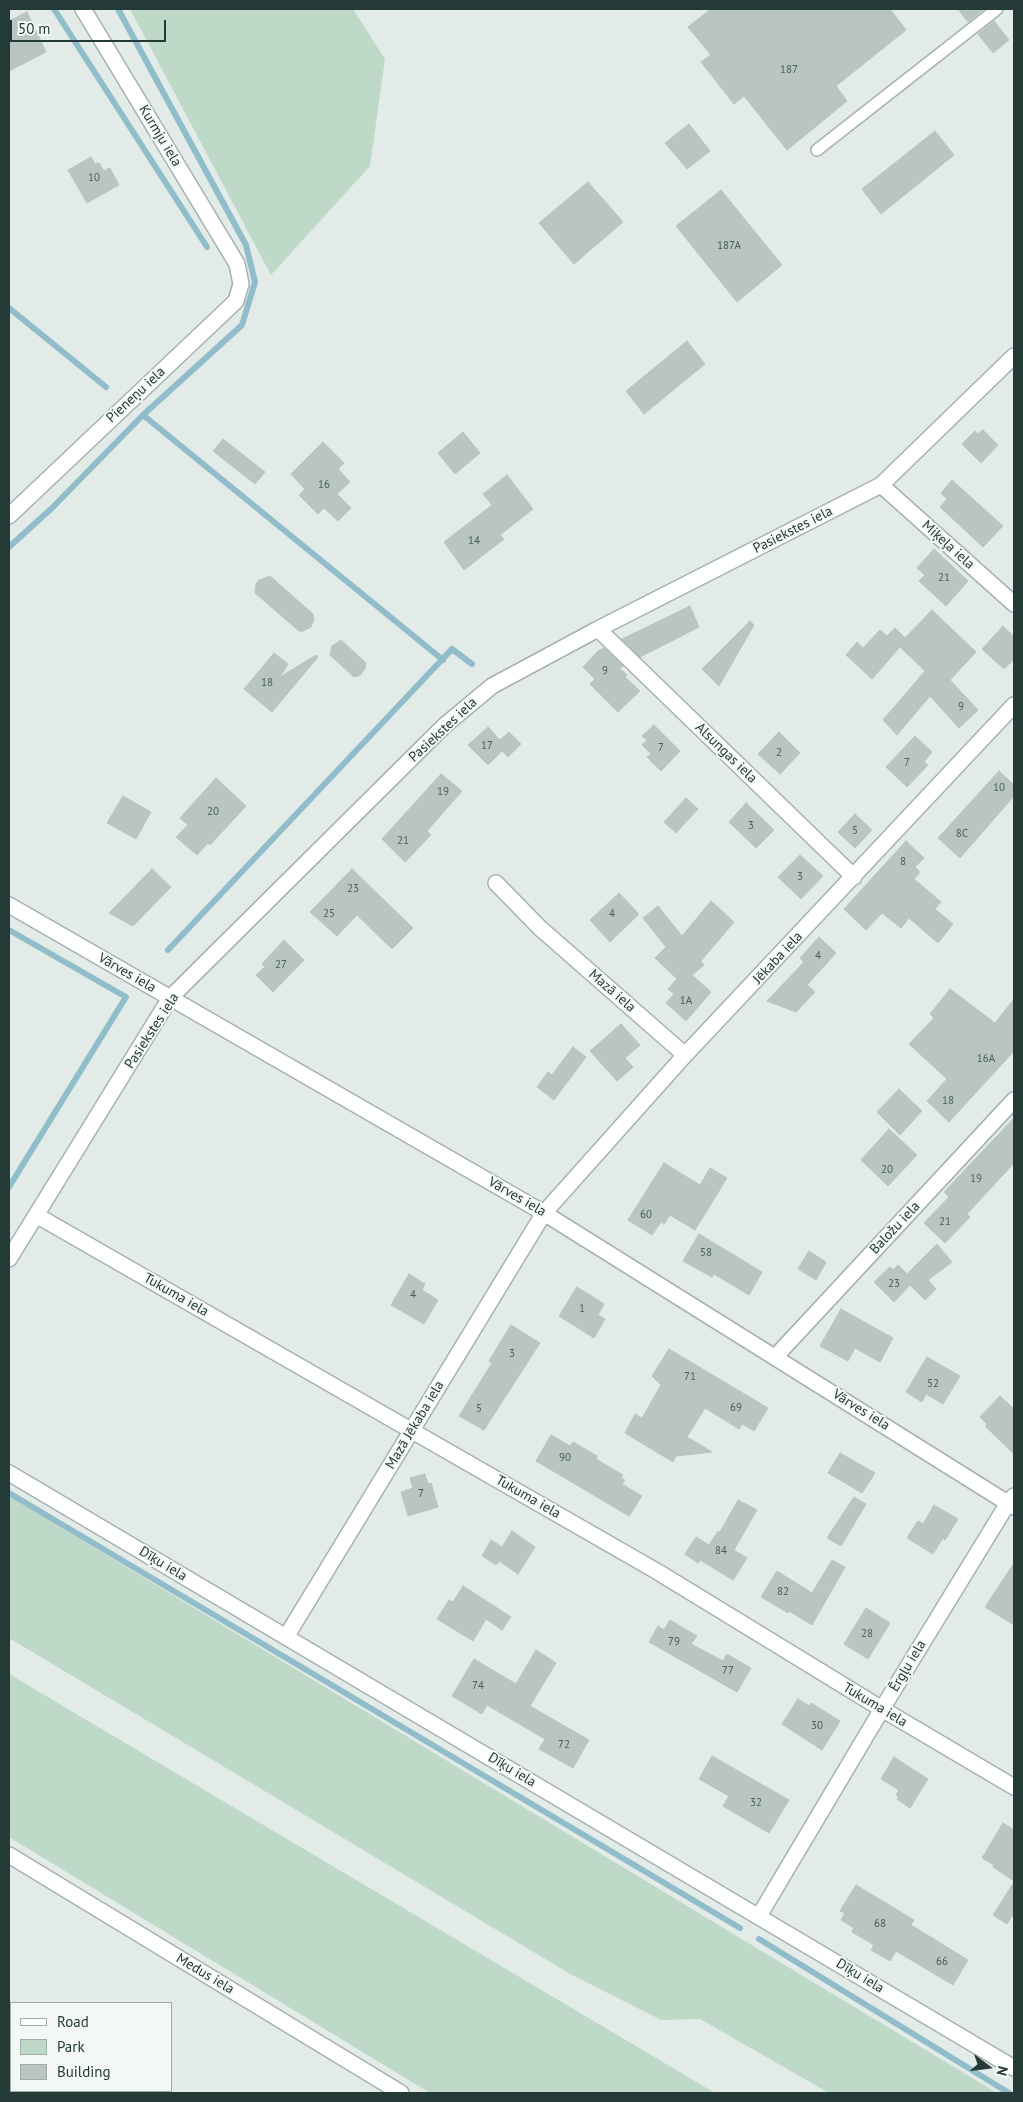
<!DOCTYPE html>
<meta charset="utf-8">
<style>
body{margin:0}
#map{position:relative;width:1023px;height:2102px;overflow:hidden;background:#e2ebe8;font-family:"PT Sans",sans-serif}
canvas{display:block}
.frame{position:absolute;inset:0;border:10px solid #243a36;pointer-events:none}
.legend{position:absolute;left:10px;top:2002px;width:162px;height:90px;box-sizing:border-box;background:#f3f8f5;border:1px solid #a0aca9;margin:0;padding:6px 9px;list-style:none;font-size:15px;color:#243a36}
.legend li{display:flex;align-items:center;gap:10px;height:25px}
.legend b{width:25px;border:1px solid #a0aca9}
.north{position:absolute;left:963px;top:2042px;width:50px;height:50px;-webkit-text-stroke:4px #f3f8f5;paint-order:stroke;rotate:105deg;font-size:14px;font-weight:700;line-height:20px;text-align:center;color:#243a36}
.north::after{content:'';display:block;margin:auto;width:18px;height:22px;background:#243a36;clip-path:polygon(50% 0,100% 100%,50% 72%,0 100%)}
.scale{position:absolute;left:10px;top:20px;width:156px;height:22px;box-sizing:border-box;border:2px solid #243a36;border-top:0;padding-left:6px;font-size:15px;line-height:18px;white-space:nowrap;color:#243a36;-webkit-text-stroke:4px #f3f8f5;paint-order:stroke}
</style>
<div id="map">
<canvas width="1023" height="2102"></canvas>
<div class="frame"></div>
<ul class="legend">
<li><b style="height:6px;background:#fff"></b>Road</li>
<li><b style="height:14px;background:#bed9c7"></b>Park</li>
<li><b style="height:14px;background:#b8c5c1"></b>Building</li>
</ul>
<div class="north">N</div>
<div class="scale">50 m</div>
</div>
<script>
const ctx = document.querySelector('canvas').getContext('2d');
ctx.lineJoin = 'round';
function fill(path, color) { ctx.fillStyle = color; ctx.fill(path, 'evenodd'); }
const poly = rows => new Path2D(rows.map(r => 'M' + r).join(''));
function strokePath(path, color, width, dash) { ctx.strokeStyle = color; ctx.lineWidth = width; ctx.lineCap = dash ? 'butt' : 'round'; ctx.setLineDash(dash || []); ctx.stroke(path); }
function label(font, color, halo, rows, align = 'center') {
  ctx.font = font + ' "PT Sans",sans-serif'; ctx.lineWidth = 4; ctx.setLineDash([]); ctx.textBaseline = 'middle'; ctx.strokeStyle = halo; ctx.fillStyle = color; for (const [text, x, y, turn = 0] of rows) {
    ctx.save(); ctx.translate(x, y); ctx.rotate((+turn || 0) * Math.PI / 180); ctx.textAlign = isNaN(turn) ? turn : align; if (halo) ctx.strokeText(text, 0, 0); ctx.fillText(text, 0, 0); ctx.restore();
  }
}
fill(poly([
 [130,9,353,9,385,59,370,166,271,275],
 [9,1496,745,1941,997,2093,829,2093,700,2019,661,2020,572,1975,9,1638],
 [9,1674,715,2093,430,2093,9,1837]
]), '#bed9c7');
strokePath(poly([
 [54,9,207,247],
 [9,308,106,387],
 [143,415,443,660],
 [9,547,52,508,143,415,242,325,255,282,246,245,118,9],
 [9,930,126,997,9,1187],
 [168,950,452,649,472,664],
 [9,1493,740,1928],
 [759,1939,1009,2093]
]), '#91bcc9', 6);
const building = poly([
 [711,9,890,9,906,30,836,86,847,101,787,150,744,96,734,104,701,62,711,55,688,27,711,9],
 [958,9,984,9,968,22,958,9],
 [27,12,46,52,9,71,9,21,27,12],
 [994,21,1009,40,993,53,978,34,994,21],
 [689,124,710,151,687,169,665,143,689,124],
 [935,131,954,155,881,214,862,189,935,131],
 [91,157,95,164,99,163,104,171,110,168,119,185,87,203,68,170,91,157],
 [588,182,623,222,574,264,539,223,588,182],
 [721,190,782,265,737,302,676,226,721,190],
 [687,341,705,364,644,414,626,391,687,341],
 [983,430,998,445,981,463,962,444,975,431,978,434,983,430],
 [463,432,480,453,455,474,438,453,463,432],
 [223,439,265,472,255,484,213,451,223,439],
 [323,442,344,463,338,469,350,482,337,494,351,508,338,521,324,508,318,514,299,495,305,489,291,474,323,442],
 [507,475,533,509,500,535,504,539,464,570,444,542,492,505,483,494,507,475],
 [952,480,1003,526,983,547,940,507,947,499,941,493,952,480],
 [934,549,968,581,946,606,919,581,925,575,917,568,934,549],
 [270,576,313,614,314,619,311,627,303,631,299,631,255,593,256,584,259,580,270,576],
 [690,606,699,627,640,657,622,639,690,606],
 [932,610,976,652,950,680,978,710,959,728,930,696,897,735,883,720,925,671,900,647,872,679,846,655,857,642,863,648,880,630,887,636,895,628,905,638,932,610],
 [750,621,754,625,719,686,702,669,750,621],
 [1003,626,1014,637,1014,659,1004,669,982,649,1003,626],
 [341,640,366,663,365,669,360,675,354,677,330,655,332,646,341,640],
 [604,648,623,666,619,668,627,675,625,677,640,691,618,712,590,684,595,679,583,667,598,651,604,648],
 [274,653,288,664,280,677,316,655,318,657,272,712,244,689,274,653],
 [654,725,680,751,661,771,647,757,651,754,642,745,647,740,642,736,654,725],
 [488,727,500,740,509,732,521,744,508,757,502,751,488,765,468,745,488,727],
 [779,732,800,753,780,774,758,754,779,732],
 [915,736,932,752,924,762,928,765,907,787,886,767,915,736],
 [999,771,1014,785,1014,796,960,858,938,838,999,771],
 [441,774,462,791,427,831,431,835,405,862,382,839,441,774],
 [216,778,246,806,210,845,208,843,197,855,176,837,188,825,180,818,216,778],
 [123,796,151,812,136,839,107,823,123,796],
 [686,798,698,809,676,833,664,822,686,798],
 [746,803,774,830,756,848,729,822,746,803],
 [855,814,872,830,855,848,838,832,855,814],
 [906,841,924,858,915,867,920,872,914,879,941,902,935,909,953,924,938,943,909,918,901,928,882,913,866,930,844,909,906,841],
 [800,855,823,876,801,899,778,877,800,855],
 [152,869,171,887,133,926,109,913,152,869],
 [352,869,413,928,392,949,357,915,337,936,310,912,352,869],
 [619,893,639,914,610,942,590,920,619,893],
 [711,901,734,922,701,961,704,965,692,975,711,992,686,1021,666,1003,674,994,668,989,677,979,655,958,666,947,643,918,658,906,682,936,711,901],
 [819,937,836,953,807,985,815,992,796,1012,767,1001,804,962,800,958,819,937],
 [284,940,304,960,273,992,256,975,265,967,262,964,284,940],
 [950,989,995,1023,1014,999,1014,1051,949,1122,927,1101,947,1079,909,1044,934,1018,930,1014,950,989],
 [621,1024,640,1045,625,1058,633,1067,617,1081,590,1051,621,1024],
 [573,1047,586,1057,554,1100,537,1087,548,1072,552,1075,573,1047],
 [899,1089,922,1111,900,1135,877,1112,899,1089],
 [1014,1118,1014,1163,967,1214,970,1217,945,1243,924,1223,949,1197,944,1192,1014,1118],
 [889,1129,917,1155,888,1186,861,1160,889,1129],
 [664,1163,700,1185,710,1168,727,1178,695,1230,670,1215,664,1224,661,1222,652,1235,628,1220,664,1163],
 [699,1234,762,1272,749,1295,714,1274,712,1277,683,1261,699,1234],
 [937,1244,952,1262,928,1280,936,1289,925,1300,910,1285,894,1302,874,1282,890,1267,893,1270,898,1265,907,1274,937,1244],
 [809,1251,826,1262,816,1280,798,1269,809,1251],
 [409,1274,425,1284,422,1290,438,1300,424,1324,391,1305,409,1274],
 [577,1287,604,1304,598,1315,605,1319,594,1338,559,1316,577,1287],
 [841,1309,893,1338,880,1362,855,1348,848,1361,820,1346,841,1309],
 [511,1325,540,1343,484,1430,459,1416,492,1363,489,1361,511,1325],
 [669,1349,768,1408,754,1431,742,1424,739,1429,705,1408,687,1437,712,1452,676,1456,673,1462,625,1433,635,1414,642,1418,661,1385,652,1376,669,1349],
 [927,1357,960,1376,943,1404,926,1394,922,1402,906,1392,927,1357],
 [1000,1396,1014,1409,1014,1454,985,1426,987,1424,980,1417,1000,1396],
 [551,1435,570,1446,573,1442,597,1456,596,1459,623,1475,621,1478,625,1480,622,1484,642,1496,629,1516,536,1461,551,1435],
 [840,1453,875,1473,862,1493,828,1473,840,1453],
 [425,1474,428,1484,431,1483,438,1507,408,1516,401,1492,413,1488,410,1478,425,1474],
 [854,1497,866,1504,841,1546,827,1538,854,1497],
 [738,1500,757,1510,734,1550,747,1558,733,1580,700,1560,698,1563,685,1554,696,1537,709,1545,718,1531,720,1532,738,1500],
 [934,1505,958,1519,945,1540,943,1538,933,1554,907,1538,918,1521,923,1524,934,1505],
 [512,1531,535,1547,518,1574,499,1561,496,1565,482,1556,491,1540,502,1547,512,1531],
 [832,1560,845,1567,812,1625,789,1611,788,1613,761,1597,777,1571,812,1593,832,1560],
 [1014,1563,1014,1625,985,1607,1014,1563],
 [463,1586,511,1617,502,1630,486,1619,473,1641,437,1619,449,1600,453,1602,463,1586],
 [866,1608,890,1623,868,1659,844,1644,866,1608],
 [670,1620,697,1636,691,1644,723,1661,727,1654,751,1668,737,1692,649,1642,658,1626,664,1630,670,1620],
 [536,1650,556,1663,530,1706,589,1740,573,1768,539,1749,545,1739,487,1705,482,1714,452,1696,474,1659,516,1684,536,1650],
 [798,1699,809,1706,811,1703,840,1721,822,1750,782,1724,798,1699],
 [712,1756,789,1800,769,1833,723,1806,729,1796,699,1779,712,1756],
 [894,1757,928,1779,910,1808,897,1799,899,1796,896,1795,899,1790,881,1779,894,1757],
 [1003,1823,1014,1830,1014,1881,993,1867,994,1865,982,1858,1003,1823],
 [1014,1882,1014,1913,1007,1924,993,1915,1014,1882],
 [856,1885,914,1920,911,1925,968,1960,953,1985,896,1951,890,1961,871,1950,874,1945,852,1932,854,1928,841,1920,845,1913,840,1911,856,1885]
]);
fill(building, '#b8c5c1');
strokePath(building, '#b6c4bf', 1);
const service = poly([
 [817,150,997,9]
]);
const minor = poly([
 [881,485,1014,604],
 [9,516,236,301,241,284,237,264,83,9],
 [598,629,854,877],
 [496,883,540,928,685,1055],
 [9,905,544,1213,1014,1507],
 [36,1215,658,1572,882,1709,1014,1787],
 [9,1259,170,998,444,726,492,686,598,629,881,485,1014,356],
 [776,1356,1014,1100],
 [9,1473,1014,2068],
 [286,1637,544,1213,685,1055,1014,705],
 [9,1855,401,2093],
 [759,1916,882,1709,1008,1503,1014,1496]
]);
strokePath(service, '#a5b2af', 14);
strokePath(minor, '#a5b2af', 18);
strokePath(service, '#fff', 11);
strokePath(minor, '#fff', 15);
label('11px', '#495d59', null, [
 ["187",789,70],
 ["10",94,178],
 ["187A",729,246],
 ["16",324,485],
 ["14",474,541],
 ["21",944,578],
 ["9",605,671],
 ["18",267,683],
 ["9",961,707],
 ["17",487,746],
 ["7",661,748],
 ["2",779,753],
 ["7",907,763],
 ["10",999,788],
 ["19",443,792],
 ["20",213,812],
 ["3",751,826],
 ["5",855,831],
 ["8C",962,834],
 ["21",403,841],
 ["8",903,862],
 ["3",800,877],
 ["23",353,889],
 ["25",329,914],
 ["4",612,914],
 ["4",818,956],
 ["27",281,965],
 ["1A",686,1001],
 ["16A",986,1059],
 ["18",948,1101],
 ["20",887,1170],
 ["19",976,1179],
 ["60",646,1215],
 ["21",945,1222],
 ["58",706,1253],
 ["23",894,1284],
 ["4",413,1295],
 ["1",582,1309],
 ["3",512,1354],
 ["71",690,1377],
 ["52",933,1384],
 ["69",736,1408],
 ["5",479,1409],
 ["90",565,1458],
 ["7",421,1494],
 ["84",721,1551],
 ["82",783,1592],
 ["28",867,1634],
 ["79",674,1642],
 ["77",728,1671],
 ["74",478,1686],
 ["30",817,1726],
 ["72",564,1745],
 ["32",756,1803],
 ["68",880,1924],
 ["66",942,1962]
]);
label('14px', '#243a36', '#f3f8f5', [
 ["Kurmju iela",160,136,59],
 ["Pieneņu iela",136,395,-43],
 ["Pasiekstes iela",793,530,-27],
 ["Miķeļa iela",948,545,42],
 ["Pasiekstes iela",443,730,-43],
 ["Alsungas iela",726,753,44],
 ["Jēkaba iela",778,958,-47],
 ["Vārves iela",127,973,30],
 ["Mazā iela",612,991,41],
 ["Pasiekstes iela",152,1031,-57],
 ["Vārves iela",517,1197,30],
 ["Baložu iela",895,1228,-47],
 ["Tukuma iela",176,1295,30],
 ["Vārves iela",861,1410,32],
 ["Mazā Jēkaba iela",415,1425,-59],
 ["Tukuma iela",528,1497,30],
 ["Dīķu iela",163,1564,31],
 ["Ērgļu iela",908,1666,-59],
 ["Tukuma iela",875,1705,31],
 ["Dīķu iela",512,1770,31],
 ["Medus iela",205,1974,31],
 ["Dīķu iela",860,1976,31]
]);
</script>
